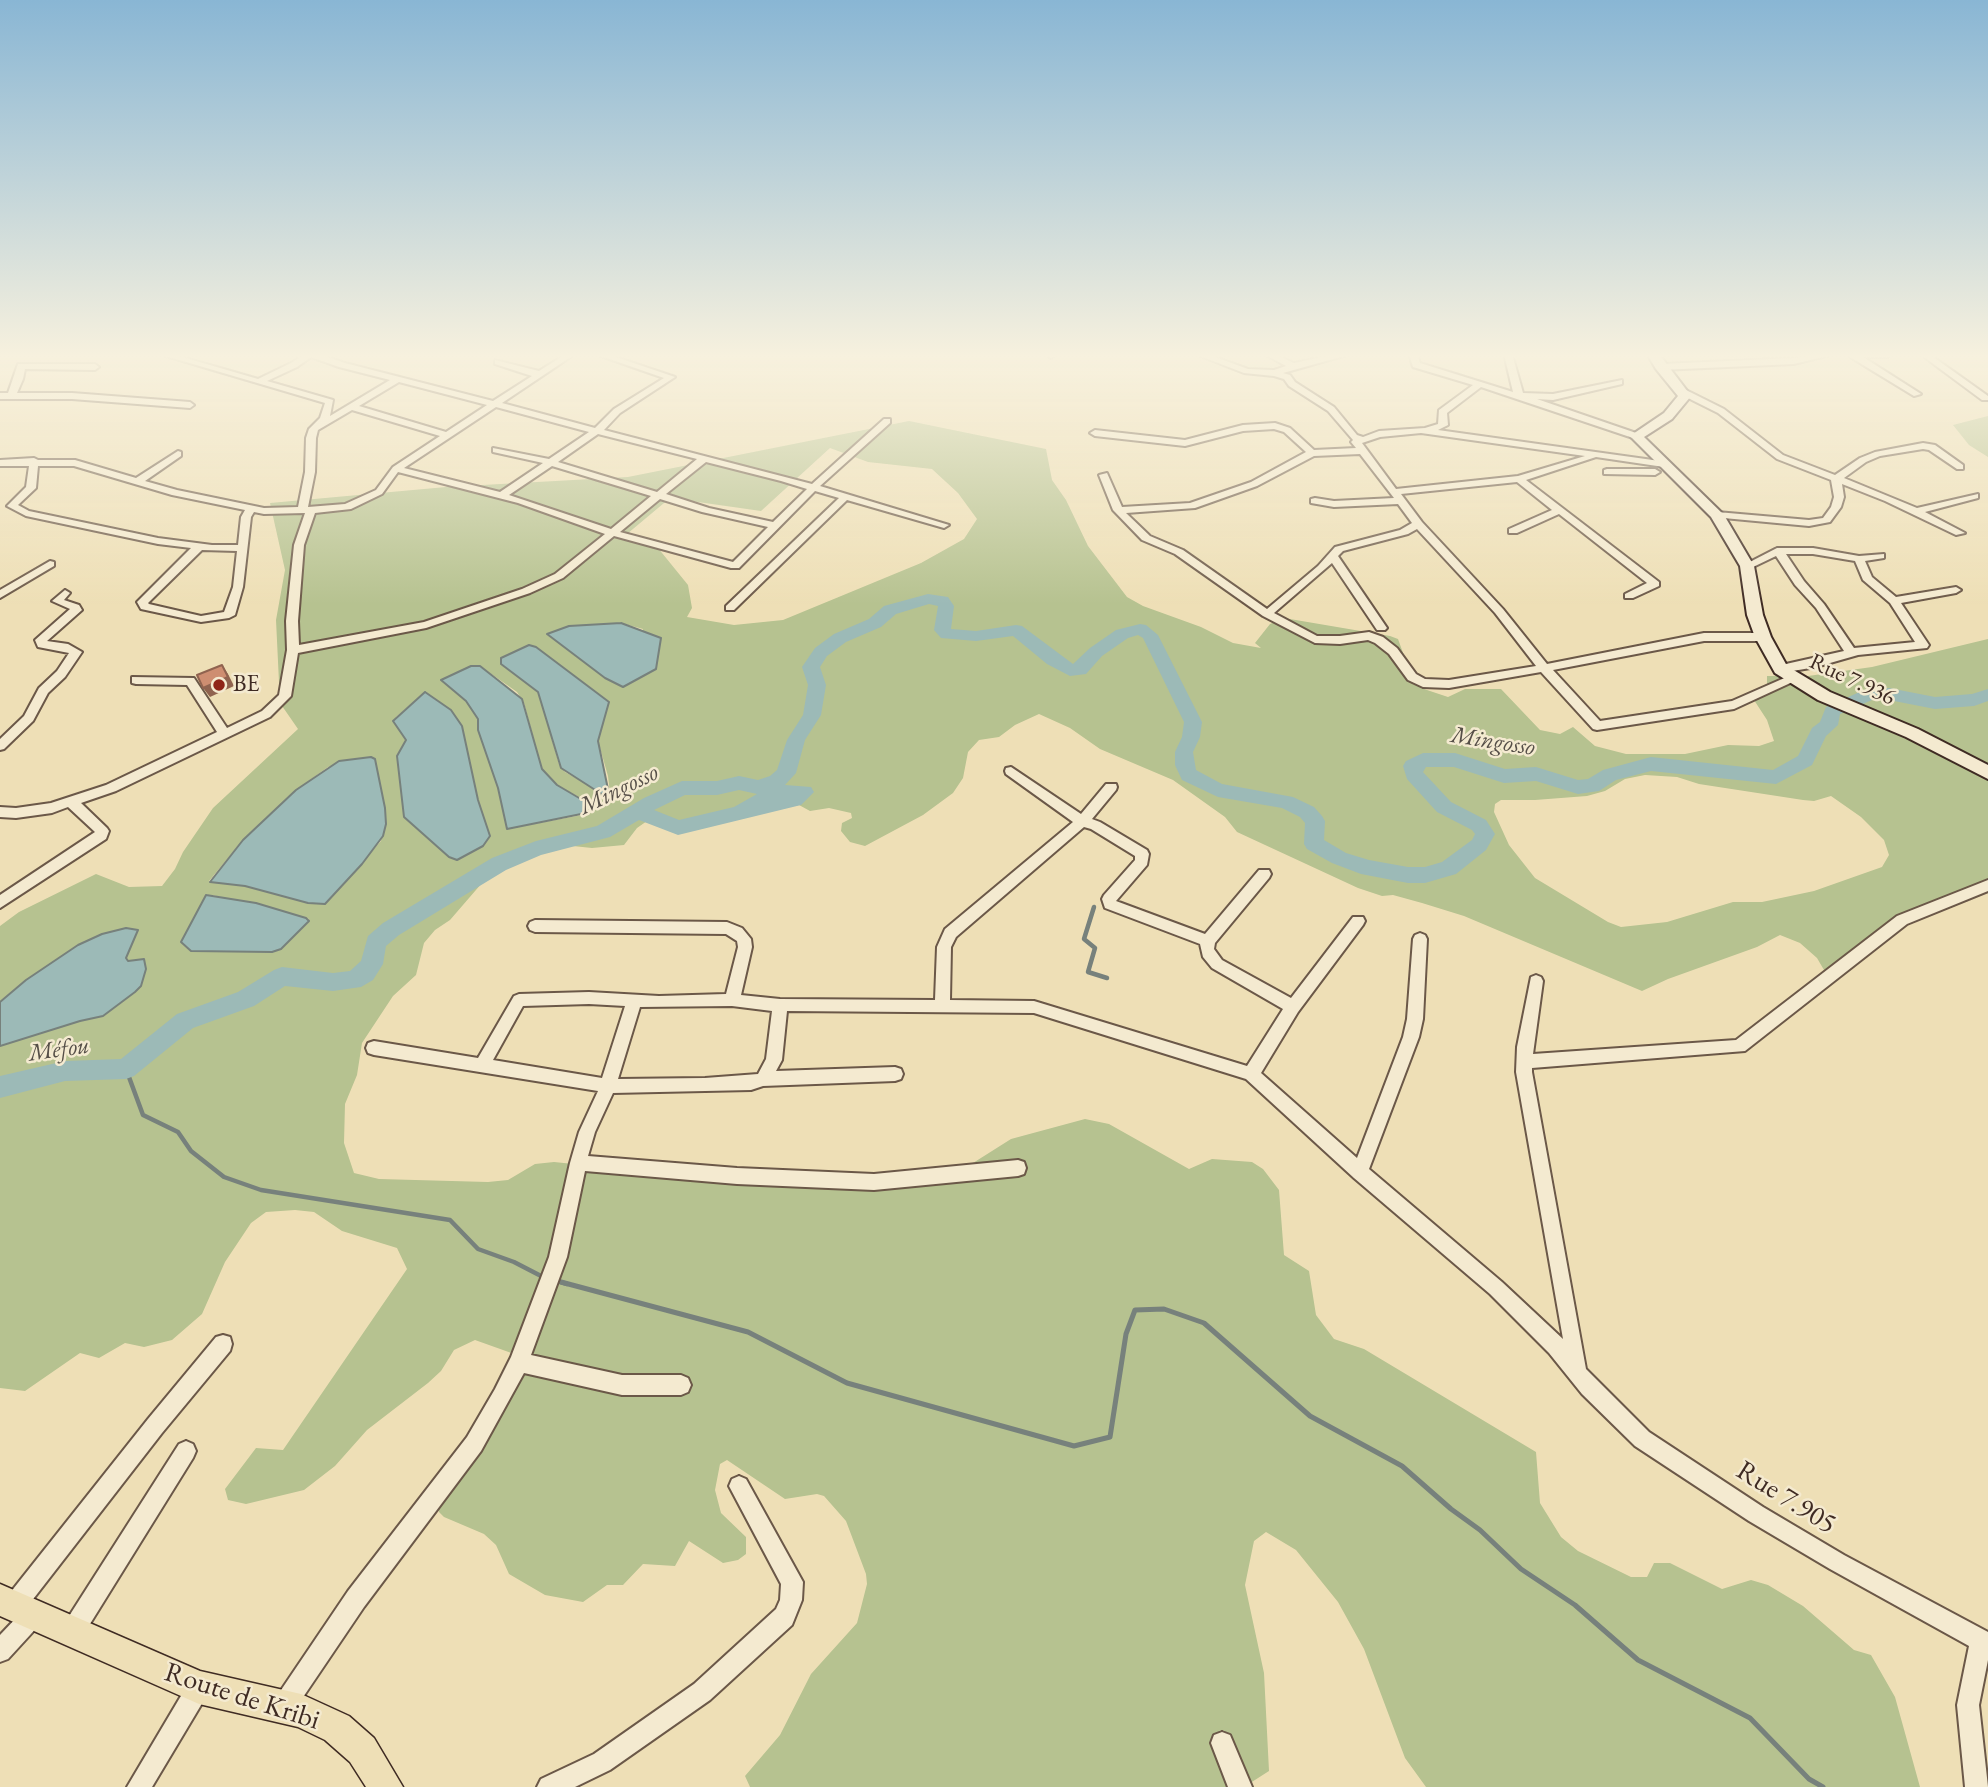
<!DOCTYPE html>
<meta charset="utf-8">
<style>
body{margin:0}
canvas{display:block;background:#eedfb6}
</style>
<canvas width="1988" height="1787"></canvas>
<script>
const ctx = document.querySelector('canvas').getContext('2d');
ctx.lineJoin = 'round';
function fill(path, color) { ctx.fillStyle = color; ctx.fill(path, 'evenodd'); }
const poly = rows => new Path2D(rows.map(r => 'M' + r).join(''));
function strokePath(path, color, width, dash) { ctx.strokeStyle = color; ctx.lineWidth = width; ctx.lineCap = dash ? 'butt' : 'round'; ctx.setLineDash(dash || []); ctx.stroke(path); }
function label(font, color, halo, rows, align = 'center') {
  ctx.font = font + ' "EB Garamond",serif'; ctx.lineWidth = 5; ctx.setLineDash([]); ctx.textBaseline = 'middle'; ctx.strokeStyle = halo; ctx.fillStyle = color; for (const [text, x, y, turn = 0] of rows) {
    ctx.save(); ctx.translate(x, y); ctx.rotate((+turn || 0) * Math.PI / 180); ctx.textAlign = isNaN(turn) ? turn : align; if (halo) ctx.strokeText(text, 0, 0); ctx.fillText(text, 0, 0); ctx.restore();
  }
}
fill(poly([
 [1988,416,1988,457,1969,445,1953,425],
 [909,421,1046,449,1052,480,1066,500,1088,546,1127,597,1143,606,1201,627,1233,643,1261,648,1255,643,1270,624,1284,618,1390,636,1398,639,1411,675,1421,688,1448,697,1465,689,1501,689,1540,730,1560,734,1573,727,1595,746,1626,754,1685,754,1728,745,1759,746,1774,741,1767,720,1754,700,1757,689,1767,684,1767,676,1808,676,1872,667,1988,639,1988,890,1914,919,1831,982,1817,958,1800,943,1780,935,1757,947,1668,979,1642,991,1464,916,1422,903,1393,895,1382,896,1358,888,1237,832,1225,817,1173,780,1100,749,1070,728,1039,714,1015,725,999,737,979,740,968,752,963,778,953,793,923,815,865,846,850,842,841,831,842,823,852,818,851,813,829,808,810,811,799,805,765,810,683,832,663,828,647,821,637,828,624,845,592,848,563,845,517,861,482,883,450,920,435,930,424,943,416,975,393,996,362,1043,357,1075,345,1104,344,1143,354,1173,379,1179,488,1182,508,1180,535,1164,554,1162,730,1180,954,1175,1011,1139,1085,1119,1109,1124,1189,1169,1212,1159,1252,1162,1263,1169,1279,1190,1284,1255,1309,1271,1316,1315,1334,1339,1364,1349,1536,1452,1540,1503,1561,1537,1578,1551,1631,1577,1647,1577,1654,1563,1670,1563,1722,1589,1751,1580,1768,1585,1803,1606,1854,1650,1871,1655,1895,1697,1920,1787,1426,1787,1405,1758,1364,1649,1338,1602,1296,1550,1266,1532,1254,1541,1245,1585,1264,1673,1269,1771,1244,1787,750,1787,745,1776,780,1735,811,1674,857,1623,867,1584,866,1574,846,1521,824,1496,817,1494,785,1499,727,1460,720,1464,715,1490,721,1513,746,1537,746,1554,738,1560,723,1563,689,1541,675,1566,643,1564,623,1585,607,1585,583,1602,545,1595,509,1574,496,1545,484,1534,444,1517,439,1512,438,1504,517,1355,475,1340,454,1350,441,1371,428,1383,367,1430,335,1466,304,1490,246,1504,228,1500,225,1489,256,1448,283,1450,407,1269,397,1248,342,1231,314,1212,295,1210,266,1212,251,1223,225,1262,202,1314,172,1340,144,1347,125,1343,99,1358,80,1353,25,1391,0,1388,0,1046,80,1021,103,1016,141,986,146,969,142,959,128,961,126,958,136,935,78,945,26,980,0,1002,0,926,19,912,96,874,129,887,162,886,175,869,183,852,213,808,298,729,280,703,276,620,285,570,270,503,446,487,628,477],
 [830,448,868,462,932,469,958,493,977,519,964,539,921,563,783,620,734,625,687,617,692,608,688,585,658,548,627,534,670,498,761,511],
 [621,623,643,629,630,681,624,687,569,626],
 [536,647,608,701,598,741,608,776,610,793,606,795,565,772,559,764,538,692,502,664],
 [471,666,480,666,517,692,524,703,542,769,557,785,581,798,582,815,507,829,498,788,478,730,478,719,466,701,442,680],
 [425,692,451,710,462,726,478,800,490,836,483,846,457,860,404,817,397,757,406,740,394,723,396,717],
 [371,757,375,759,385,808,381,841,325,904,308,903,245,886,209,881,243,840,296,790,328,767],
 [1645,775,1677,777,1699,784,1803,800,1814,801,1831,796,1861,817,1884,840,1889,855,1882,867,1814,891,1762,902,1733,902,1667,922,1621,927,1608,922,1535,878,1509,845,1494,812,1495,804,1501,800,1535,800,1587,796,1605,791,1625,779],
 [212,895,296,915,309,919,308,923,294,935,252,951,219,951,181,942,196,913]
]), '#b6c290');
const water = poly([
 [621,623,661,638,656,669,623,687,605,678,547,634,569,626,621,623],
 [529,645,536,647,609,702,598,741,609,794,603,795,561,768,538,692,501,664,501,658,529,645],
 [471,666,480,666,522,699,542,769,557,785,586,802,589,807,586,813,507,829,498,788,478,730,478,719,466,701,441,680,471,666],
 [425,692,451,710,462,726,478,800,490,836,483,846,457,860,449,857,404,817,397,756,406,740,393,721,425,692],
 [371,757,375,759,385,808,386,824,383,836,362,864,325,904,308,903,245,886,210,882,243,840,296,790,339,761,371,757],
 [206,895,256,903,306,918,309,921,281,949,272,952,191,951,181,942,206,895],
 [126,928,138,930,126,958,128,961,144,959,146,969,141,986,135,992,103,1016,80,1021,0,1046,0,1002,26,980,78,945,102,934,126,928]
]);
fill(water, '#9cbab7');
strokePath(water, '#77817c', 2);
strokePath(poly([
 [1094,907,1084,939,1095,948,1088,972,1107,978],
 [126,1069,143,1115,178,1132,191,1151,224,1177,261,1190,450,1220,478,1249,514,1262,543,1277],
 [554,1280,567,1284]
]), '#77817c', 4.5);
strokePath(poly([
 [561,1282,748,1332,847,1383,1074,1446,1110,1437,1126,1334,1135,1310,1164,1309,1204,1323,1310,1416,1402,1466,1451,1509,1480,1530,1521,1569,1575,1605,1638,1660,1750,1718,1809,1779,1823,1787]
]), '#77817c', 5);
fill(poly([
 [928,594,948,597,954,606,951,629,976,631,1016,625,1022,626,1073,664,1090,648,1116,630,1140,624,1146,625,1158,635,1202,722,1200,737,1193,752,1196,770,1222,784,1293,797,1314,807,1322,816,1325,821,1324,840,1346,853,1369,860,1408,867,1425,867,1442,862,1472,840,1475,834,1472,830,1437,812,1407,779,1403,766,1406,761,1423,753,1455,753,1505,769,1536,767,1578,780,1588,779,1603,770,1651,757,1773,770,1798,756,1812,728,1820,722,1826,707,1864,690,1889,688,1935,697,1972,694,1988,689,1988,701,1974,706,1935,709,1889,700,1872,700,1840,714,1838,725,1826,736,1812,765,1776,784,1651,771,1616,780,1599,791,1578,794,1536,781,1504,783,1454,767,1426,767,1423,772,1451,802,1486,820,1495,834,1486,850,1456,874,1425,883,1408,883,1361,874,1332,863,1307,849,1304,844,1305,823,1300,817,1282,808,1218,797,1182,780,1175,765,1175,752,1182,737,1184,722,1143,638,1138,635,1128,638,1102,656,1086,674,1070,676,1047,664,1013,636,976,641,941,638,934,630,938,606,929,604,896,614,881,627,846,642,827,656,820,667,826,685,821,715,805,740,796,773,785,785,811,787,814,792,801,805,678,835,639,820,610,837,541,855,506,870,399,935,386,946,383,964,373,980,361,987,333,991,285,986,254,1006,193,1028,134,1076,126,1079,65,1081,0,1098,0,1076,65,1061,121,1059,177,1014,238,992,274,970,282,967,333,973,350,971,361,961,368,936,383,923,492,858,536,841,597,826,644,798,682,781,717,781,739,776,758,780,770,776,777,770,787,740,803,715,808,685,802,667,815,648,834,634,869,619,884,606,928,594],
 [739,790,757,794,734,807,679,820,654,810,685,795,717,795,739,790]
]), '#9cbab7');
const street = poly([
 [159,354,172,354,258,379,291,363,305,354,319,354,345,363,493,401,532,376,495,364,495,360,539,371,566,354,575,354,502,403,595,428,614,409,664,378,595,354,607,354,675,377,620,413,604,430,812,484,884,419,890,419,890,423,820,486,949,525,944,528,847,500,734,610,726,610,726,606,839,498,815,491,739,568,731,568,614,536,563,578,530,593,426,628,298,653,291,696,270,717,116,791,81,803,107,828,109,831,106,839,0,908,0,895,95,832,68,807,52,813,16,818,0,817,0,807,16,808,51,803,106,785,217,732,187,685,136,684,132,683,132,677,194,678,227,728,262,711,279,695,287,650,286,621,294,545,305,513,264,514,254,512,251,517,243,587,235,615,229,618,201,622,141,609,137,602,191,548,158,544,26,516,7,506,26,487,29,466,0,466,0,460,34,458,38,460,75,460,136,478,178,451,181,452,181,456,145,481,177,490,264,508,298,507,305,472,306,438,309,429,320,418,325,403,159,354],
 [311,357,339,367,390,380,330,416,333,400,267,381,297,367,311,357],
 [399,382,487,405,446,432,359,406,399,382],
 [496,407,589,432,549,459,493,448,493,452,543,463,500,492,404,468,496,407],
 [352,410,440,436,393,467,376,490,345,504,308,507,315,472,316,438,318,430,352,410],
 [598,434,697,459,657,492,558,462,598,434],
 [706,462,781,481,807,489,773,522,709,508,666,494,706,462],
 [38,466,74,466,172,495,245,510,241,517,238,545,212,545,158,538,29,511,18,505,36,488,38,466],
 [552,466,651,496,611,529,509,495,552,466],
 [398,472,518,503,605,534,555,574,522,589,424,622,299,645,298,621,304,545,315,513,351,509,382,494,398,472],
 [660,499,702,512,768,527,733,562,620,532,660,499],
 [202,550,237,551,233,587,224,612,201,616,149,604,148,603,202,550],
 [1045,354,1054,354,1055,355,1051,358,1045,354],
 [1195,354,1207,354,1248,369,1274,370,1286,366,1264,354,1274,354,1294,363,1336,354,1351,354,1283,373,1290,375,1295,382,1334,407,1357,435,1363,437,1379,431,1425,428,1438,424,1439,410,1473,385,1413,367,1409,354,1417,354,1420,363,1513,392,1504,354,1512,354,1523,393,1553,394,1622,380,1622,384,1553,400,1537,399,1639,434,1639,438,1633,438,1481,387,1447,413,1448,425,1438,430,1667,462,1669,464,1664,467,1596,457,1526,480,1659,582,1659,586,1633,598,1625,598,1625,594,1647,583,1559,514,1517,533,1509,533,1509,529,1552,510,1517,482,1401,494,1422,522,1503,609,1547,664,1704,633,1763,633,1769,637,1763,641,1704,641,1553,670,1600,721,1732,701,1789,676,1797,676,1799,679,1734,709,1597,730,1593,729,1541,672,1449,688,1423,687,1408,680,1389,654,1375,643,1368,640,1340,644,1315,643,1263,616,1175,554,1142,540,1113,510,1099,475,1107,473,1122,507,1190,503,1251,482,1306,452,1284,432,1274,429,1243,431,1185,446,1095,436,1090,433,1095,430,1185,440,1243,425,1275,423,1290,428,1314,450,1356,448,1351,442,1353,440,1328,411,1289,386,1284,379,1274,376,1244,373,1195,354],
 [1421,433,1585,456,1518,476,1396,489,1362,443,1380,437,1421,433],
 [1360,454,1394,498,1334,501,1315,498,1311,499,1311,503,1334,507,1398,504,1412,523,1400,530,1335,547,1318,566,1267,609,1183,550,1150,536,1126,513,1195,508,1257,486,1314,456,1360,454],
 [1417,529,1495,613,1536,666,1449,680,1425,679,1416,674,1397,648,1383,637,1369,632,1340,636,1317,636,1274,613,1332,563,1377,630,1385,630,1387,628,1338,556,1343,551,1408,534,1417,529],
 [1819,354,1835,354,1794,364,1660,370,1656,367,1660,364,1794,358,1819,354],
 [1850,354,1892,354,1888,357,1863,357,1921,394,1914,396,1850,357,1850,354],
 [1920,354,1929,354,1988,396,1988,400,1982,400,1920,354],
 [18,364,95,364,99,367,95,370,25,369,23,379,17,393,72,393,190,402,194,405,190,408,72,399,0,399,0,393,8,393,18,364],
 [1680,390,1686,390,1724,409,1783,455,1835,475,1860,458,1875,452,1923,443,1935,445,1963,465,1963,469,1957,469,1929,450,1923,449,1880,456,1866,462,1844,478,1917,508,1978,494,1978,498,1925,512,1965,533,1956,535,1885,501,1842,484,1844,497,1841,507,1830,522,1809,526,1713,517,1712,515,1717,512,1809,520,1823,518,1831,507,1834,497,1831,480,1777,459,1718,413,1680,394,1680,390],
 [1607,469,1655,469,1660,472,1655,475,1604,474,1604,470,1607,469],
 [1777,548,1813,548,1859,556,1884,554,1884,558,1865,561,1872,577,1896,597,1956,587,1961,590,1956,593,1901,603,1929,645,1927,648,1858,655,1816,667,1781,673,1775,669,1777,666,1844,651,1816,608,1795,585,1776,556,1751,568,1747,569,1742,566,1777,548],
 [1786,554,1813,554,1855,561,1863,580,1890,603,1915,642,1854,648,1824,604,1804,581,1786,554],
 [50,561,54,562,54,566,0,598,0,590,50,561],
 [65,590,70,593,64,600,79,605,82,610,47,641,68,644,82,652,65,677,48,693,33,721,4,749,0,750,0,739,24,716,39,688,57,671,69,653,38,647,35,640,70,609,52,601,65,590],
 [1011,767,1081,814,1106,784,1116,784,1117,787,1116,790,1092,819,1100,822,1147,850,1149,854,1147,865,1116,901,1205,934,1259,870,1269,870,1271,874,1269,878,1215,943,1214,949,1222,960,1291,998,1353,917,1363,917,1365,921,1363,925,1298,1012,1261,1073,1357,1158,1403,1037,1407,1019,1413,939,1415,935,1420,933,1425,935,1427,939,1423,1019,1419,1037,1369,1169,1502,1282,1563,1339,1516,1072,1517,1047,1531,977,1536,975,1541,977,1543,981,1533,1054,1736,1040,1897,916,1988,880,1988,891,1907,924,1745,1051,1532,1068,1532,1072,1586,1369,1649,1432,1763,1507,1844,1555,1988,1632,1988,1660,1979,1705,1988,1787,1965,1787,1957,1705,1969,1646,1830,1569,1749,1521,1635,1446,1582,1394,1549,1353,1490,1294,1354,1178,1246,1079,1034,1013,787,1011,782,1060,776,1071,895,1067,901,1069,903,1074,901,1079,895,1081,763,1086,751,1090,613,1093,595,1132,588,1156,737,1168,874,1174,1018,1160,1024,1162,1026,1168,1024,1174,1018,1176,874,1190,737,1184,585,1171,567,1257,531,1355,622,1375,681,1375,688,1378,691,1385,688,1392,681,1395,622,1395,524,1373,481,1451,364,1607,291,1715,283,1718,275,1715,272,1707,275,1699,348,1591,467,1437,495,1389,511,1357,549,1257,570,1163,579,1132,598,1091,374,1055,368,1053,366,1048,368,1043,374,1041,478,1058,514,996,519,994,589,992,659,996,726,994,738,947,737,941,726,934,535,932,530,930,528,926,530,922,535,920,727,922,742,928,751,939,752,947,741,995,780,999,935,1000,937,947,945,929,1073,822,1006,774,1005,771,1006,768,1011,767],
 [1084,827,1091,829,1135,856,1135,860,1104,895,1102,899,1105,908,1200,944,1203,957,1212,968,1283,1009,1247,1066,1034,1001,950,1000,951,947,956,937,1084,827],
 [589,1004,625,1006,602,1078,493,1060,523,1006,589,1004],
 [732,1006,772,1011,766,1059,758,1074,705,1078,618,1079,640,1007,732,1006],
 [223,1335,230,1337,232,1344,230,1351,162,1433,27,1607,33,1604,41,1607,44,1615,41,1623,8,1659,0,1662,0,1635,19,1615,14,1617,6,1614,3,1606,6,1598,148,1419,216,1337,223,1335],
 [186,1441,193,1444,196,1451,193,1458,80,1640,72,1643,64,1640,61,1632,64,1624,179,1444,186,1441],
 [739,1476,746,1479,803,1582,802,1600,792,1625,710,1700,610,1770,575,1787,537,1787,541,1779,594,1754,694,1684,776,1609,780,1600,781,1584,729,1486,732,1479,739,1476],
 [199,1676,207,1679,210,1687,207,1695,152,1787,127,1787,191,1679,199,1676],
 [1222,1732,1230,1735,1252,1787,1228,1787,1211,1743,1214,1735,1222,1732]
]);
const secondary = poly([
 [1647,354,1659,354,1691,396,1672,419,1644,437,1724,515,1754,566,1763,615,1771,637,1787,666,1830,692,1918,729,1988,765,1988,779,1906,737,1818,700,1775,673,1755,637,1747,615,1740,566,1711,517,1630,436,1664,413,1678,396,1656,369,1647,354]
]);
const primary = poly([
 [0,1584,200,1671,301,1694,349,1716,374,1738,403,1787,366,1787,350,1762,325,1740,298,1727,199,1704,0,1616,0,1584]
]);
strokePath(street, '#6b5848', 4);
strokePath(secondary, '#3f2b23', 4);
strokePath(primary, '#3f2b23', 3);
fill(street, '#f4ead0');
fill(secondary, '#f4ead0');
fill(primary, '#eedfb6');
fill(poly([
 [222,665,228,674,234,686,210,697,203,688]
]), '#90634f');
const building = poly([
 [222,665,228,677,203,688,197,675,222,665]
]);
fill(building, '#ce8e71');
strokePath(building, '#90634f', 2);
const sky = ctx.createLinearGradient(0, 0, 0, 604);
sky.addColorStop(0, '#89b6d4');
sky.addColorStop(0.59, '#f7f1de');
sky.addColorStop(1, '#f7f1de00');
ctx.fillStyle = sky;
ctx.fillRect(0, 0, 1988, 604);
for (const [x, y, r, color] of [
 [219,685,7,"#8f2418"]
]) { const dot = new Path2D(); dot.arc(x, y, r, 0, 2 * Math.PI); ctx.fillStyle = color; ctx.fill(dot); strokePath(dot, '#f4ead0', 2.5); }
label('23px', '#3f2b23', '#f4ead0', [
 ["Rue 7.936",1852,680,25]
]);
label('23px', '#3f2b23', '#f4ead0', [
 ["BE",233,685]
], 'left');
label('italic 24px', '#564f48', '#f4ead0', [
 ["Mingosso",1493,742,9],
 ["Mingosso",619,790,-26],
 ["Méfou",59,1050,-8]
]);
label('28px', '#3f2b23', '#f4ead0', [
 ["Rue 7.905",1786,1498,32],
 ["Route de Kribi",242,1697,18]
]);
</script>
